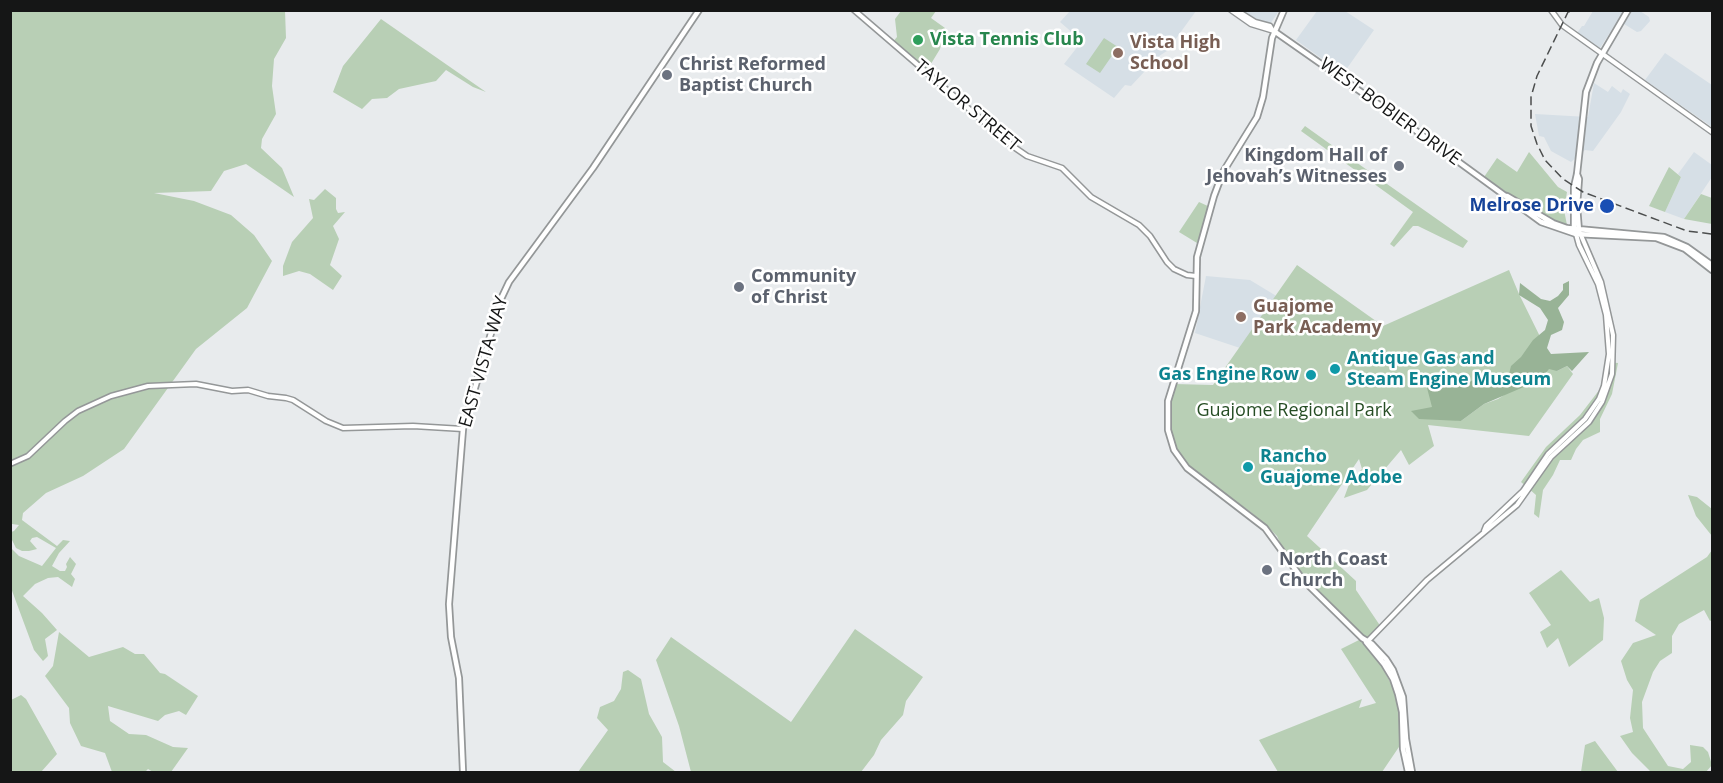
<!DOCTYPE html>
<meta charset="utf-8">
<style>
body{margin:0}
#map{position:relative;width:1723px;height:783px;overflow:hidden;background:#e8ebed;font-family:"Open Sans",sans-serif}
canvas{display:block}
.frame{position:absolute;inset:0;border:12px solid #151616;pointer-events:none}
</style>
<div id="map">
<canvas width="1723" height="783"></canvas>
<div class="frame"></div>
</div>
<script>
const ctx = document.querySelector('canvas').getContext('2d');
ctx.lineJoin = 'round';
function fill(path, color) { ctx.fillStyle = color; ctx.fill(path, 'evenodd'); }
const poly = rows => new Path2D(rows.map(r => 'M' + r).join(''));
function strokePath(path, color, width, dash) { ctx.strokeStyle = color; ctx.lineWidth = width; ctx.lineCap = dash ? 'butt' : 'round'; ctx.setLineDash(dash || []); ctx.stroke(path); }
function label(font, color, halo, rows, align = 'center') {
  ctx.font = font + ' "Open Sans",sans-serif'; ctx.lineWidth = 5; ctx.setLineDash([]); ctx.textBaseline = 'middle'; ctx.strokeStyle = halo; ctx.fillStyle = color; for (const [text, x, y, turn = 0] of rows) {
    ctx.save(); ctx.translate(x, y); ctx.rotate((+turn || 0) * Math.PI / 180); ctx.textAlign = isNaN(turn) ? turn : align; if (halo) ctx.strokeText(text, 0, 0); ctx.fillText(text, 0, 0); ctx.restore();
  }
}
fill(poly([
 [1070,11,1196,11,1167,51,1159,56,1131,86,1125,85,1114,98,1064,64,1082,41,1060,22],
 [1243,11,1279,11,1270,24,1257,20],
 [1317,11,1345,11,1374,30,1343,74,1296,40],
 [1593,11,1624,11,1600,48,1577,33,1582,26,1584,26],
 [1632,11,1640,11,1649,17,1650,21,1641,31,1637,32,1624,24],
 [1665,53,1712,85,1712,127,1645,80],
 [1594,83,1608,92,1612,86,1621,93,1623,89,1630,94,1621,112,1593,151,1585,150,1571,162,1551,151,1544,137,1539,136,1535,114,1588,117],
 [1694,152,1712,165,1712,177,1684,219,1665,212,1681,177,1678,174],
 [1206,276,1250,280,1278,297,1252,352,1195,333]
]), '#d6dfe6');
fill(poly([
 [11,11,285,11,286,38,274,59,272,86,276,114,262,139,261,148,282,168,294,197,246,164,224,171,211,191,154,193,194,201,231,215,254,235,272,261,247,308,196,349,124,449,83,476,46,493,23,513,22,520,57,546,63,540,70,541,59,553,52,566,60,571,65,571,67,567,66,564,70,557,76,564,71,574,75,579,72,587,58,577,48,578,35,584,23,596,42,613,57,630,45,639,48,656,43,661,34,650,11,588,10,547,19,556,42,566,56,548,37,537,32,538,30,541,37,549,29,551,22,551,16,548,11,538,11,532,14,531,19,525,12,524,10,520],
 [901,11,936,11,931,18,945,28,940,49,926,72,892,43,897,37,895,19],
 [381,19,486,92,473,87,446,70,436,81,399,89,387,98,372,99,362,109,333,92,343,66],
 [1104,38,1118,47,1100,73,1086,64],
 [1305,126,1326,141,1468,241,1463,248,1418,226,1413,226,1394,247,1390,244,1413,212,1301,131],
 [1529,152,1558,187,1567,192,1564,210,1567,225,1552,221,1539,214,1484,177,1497,158,1517,172],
 [1669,167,1681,177,1665,212,1649,206],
 [325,189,336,198,336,209,338,213,345,212,333,226,339,239,330,265,342,276,333,290,310,274,299,271,283,276,283,266,292,242,313,218,309,199,314,200],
 [1701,194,1712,198,1712,224,1684,219],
 [1199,202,1210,207,1197,243,1179,232],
 [1297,265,1383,326,1509,270,1519,294,1557,371,1567,366,1573,374,1529,436,1428,425,1434,446,1409,465,1401,450,1367,490,1344,498,1351,479,1362,469,1359,459,1307,536,1356,581,1356,590,1379,624,1380,627,1367,643,1378,659,1396,693,1403,741,1382,772,1278,772,1259,740,1362,699,1359,708,1376,703,1341,649,1361,639,1320,598,1284,552,1277,536,1271,530,1252,513,1197,474,1188,465,1172,442,1167,412,1174,384,1213,385],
 [1507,393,1498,399,1484,404,1461,421,1412,412],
 [1606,362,1618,363,1612,394,1600,419,1600,432,1583,440,1576,449,1571,460,1560,460,1553,475,1543,490,1539,518,1534,514,1536,495,1521,482,1546,447,1580,415,1600,389],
 [1688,495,1697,497,1712,509,1712,536,1696,516],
 [1712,550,1712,620,1710,621,1704,610,1679,624,1672,636,1672,653,1660,661,1653,672,1642,702,1643,728,1668,766,1683,769,1691,762,1690,745,1703,747,1708,752,1712,765,1706,772,1651,772,1632,753,1620,736,1633,732,1630,718,1633,690,1627,680,1621,661,1633,643,1656,635,1635,621,1640,600,1707,557],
 [1561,570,1590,602,1599,598,1604,618,1603,640,1569,667,1558,638,1547,648,1540,632,1551,625,1529,593],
 [855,629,923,677,906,701,903,715,881,740,874,755,861,772,691,772,679,726,656,660,671,637,791,722],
 [59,632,89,657,123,647,135,654,144,654,160,673,165,674,198,696,186,715,179,711,165,715,158,721,108,706,110,721,129,734,146,735,173,747,188,748,171,772,153,772,148,769,145,772,112,772,105,753,81,746,70,723,69,708,45,676,53,666],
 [628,670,641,679,649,714,662,737,663,762,676,772,578,772,608,730,597,718,600,707,614,701,621,689,623,672],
 [21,695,26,699,57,754,41,772,11,772,11,700],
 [1595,741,1618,772,1581,772,1585,745]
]), '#b8cfb5');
fill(poly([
 [1569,281,1569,295,1558,308,1564,322,1562,330,1551,335,1547,348,1551,354,1589,352,1572,371,1567,366,1557,371,1549,369,1540,380,1484,404,1461,421,1419,419,1411,411,1432,407,1426,384,1450,386,1495,375,1508,378,1511,366,1521,357,1533,340,1545,330,1548,320,1540,308,1519,295,1520,283,1541,299,1550,301,1558,296,1563,290,1563,284]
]), '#98b396');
const secondary = poly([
 [854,10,1011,145,1027,156,1062,168,1091,197,1139,225,1150,236,1167,262,1174,269,1187,275,1196,276],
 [1231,10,1251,24,1274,31],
 [1236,10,1255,22,1270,26,1273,31],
 [1551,10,1562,25,1712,132],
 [10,464,28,456,65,421,78,411,111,396,148,386,196,384,232,391,248,390,268,396,286,398,293,400,326,421,343,428,413,426,463,429],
 [1484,531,1486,526,1523,491,1548,454,1585,419,1599,399,1604,386,1609,354,1606,315,1598,284,1579,245,1576,234],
 [1367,642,1427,580,1517,505,1551,457,1589,422,1602,402,1612,374,1613,335,1601,282,1580,233]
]);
const primary = poly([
 [1284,10,1272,38,1263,97,1257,117,1223,172,1214,196,1197,257,1196,311,1168,401,1168,430,1174,450,1187,468,1265,528,1303,580,1362,638,1372,644,1386,659,1393,670,1403,697,1406,739,1412,772],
 [1274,31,1404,122,1541,222,1576,234,1656,238,1685,249,1712,270],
 [1577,174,1579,179,1577,206,1579,231],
 [1507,196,1553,223,1567,228,1664,237,1687,247,1712,265],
 [1576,234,1574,228,1574,187,1577,174,1586,92,1597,63,1628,10],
 [1366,642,1384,664,1393,679,1398,694,1402,712,1403,749,1408,772],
 [463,772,459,678,451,637,449,604,463,429,501,299,509,282,593,168,699,10]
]);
strokePath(secondary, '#949798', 7);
strokePath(primary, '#949798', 8);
strokePath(secondary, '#fff', 4);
strokePath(primary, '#fff', 4.5);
strokePath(poly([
 [1569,12,1569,10]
]), '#4c4e4e', 1.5);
strokePath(poly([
 [1569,10,1537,76,1531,97,1531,126,1537,144,1545,160,1563,179,1583,192,1687,231,1712,234]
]), '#4c4e4e', 1.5, [9, 4.5]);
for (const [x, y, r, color] of [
 [918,40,6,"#2e9e5b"],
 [1118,53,6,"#8d6e63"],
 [667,75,6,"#6b7280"],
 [1399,166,6,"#6b7280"],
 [1607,206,8,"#1a4fb4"],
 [739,287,6,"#6b7280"],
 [1241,317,6,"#8d6e63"],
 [1335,369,6,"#0f9aa8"],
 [1311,375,6,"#0f9aa8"],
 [1248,467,6,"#0f9aa8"],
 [1267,570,6,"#6b7280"]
]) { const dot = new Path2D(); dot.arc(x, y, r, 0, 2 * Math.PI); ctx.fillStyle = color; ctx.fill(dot); strokePath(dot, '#fff', 2); }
label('bold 18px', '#27864d', '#fff', [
 ["Vista Tennis Club",930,40]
], 'left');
label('bold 18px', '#785e54', '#fff', [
 ["Vista High",1130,43],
 ["School",1130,64],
 ["Guajome",1253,307],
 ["Park Academy",1253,328]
], 'left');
label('bold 18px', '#5b616d', '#fff', [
 ["Christ Reformed",679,65],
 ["Baptist Church",679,86],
 ["Kingdom Hall of",1387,156,"right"],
 ["Jehovah’s Witnesses",1387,177,"right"],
 ["Community",751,277],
 ["of Christ",751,298],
 ["North Coast",1279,560],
 ["Church",1279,581]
], 'left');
label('18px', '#151616', '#fff', [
 ["TAYLOR STREET",967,106,40],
 ["WEST BOBIER DRIVE",1390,112,36],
 ["EAST VISTA WAY",484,362,-74]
]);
label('bold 18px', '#164399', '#fff', [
 ["Melrose Drive",1594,206]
], 'right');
label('bold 18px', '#0d838f', '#fff', [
 ["Antique Gas and",1347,359],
 ["Steam Engine Museum",1347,380],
 ["Gas Engine Row",1299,375,"right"],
 ["Rancho",1260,457],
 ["Guajome Adobe",1260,478]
], 'left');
label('18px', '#264d24', '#fff', [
 ["Guajome Regional Park",1294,411]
]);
</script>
